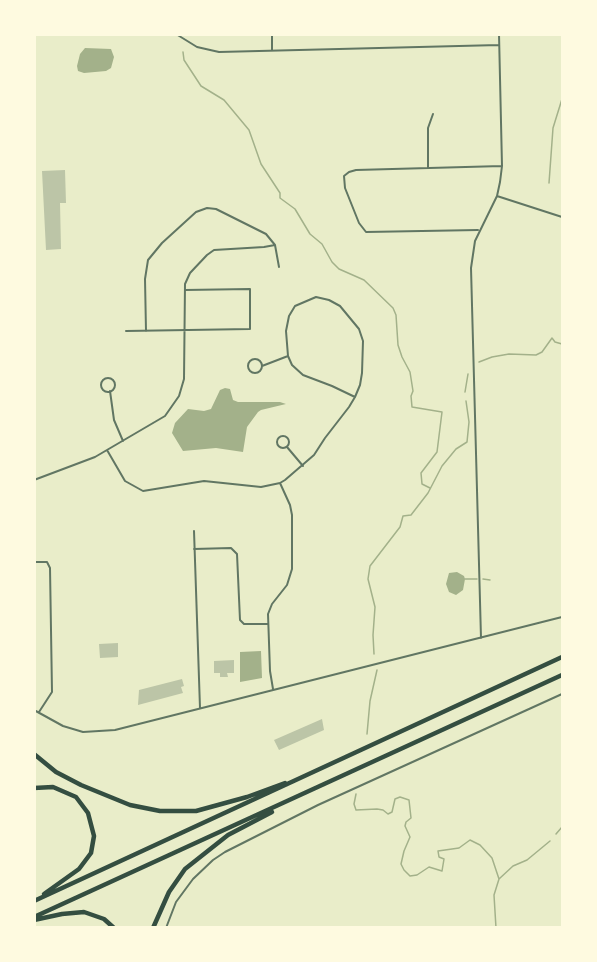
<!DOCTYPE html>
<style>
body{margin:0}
#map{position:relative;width:597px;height:962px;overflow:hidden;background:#e9edc9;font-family:Rubik,sans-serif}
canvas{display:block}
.frame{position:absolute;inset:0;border:36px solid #fefae0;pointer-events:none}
</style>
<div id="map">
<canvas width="597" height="962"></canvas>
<div class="frame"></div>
</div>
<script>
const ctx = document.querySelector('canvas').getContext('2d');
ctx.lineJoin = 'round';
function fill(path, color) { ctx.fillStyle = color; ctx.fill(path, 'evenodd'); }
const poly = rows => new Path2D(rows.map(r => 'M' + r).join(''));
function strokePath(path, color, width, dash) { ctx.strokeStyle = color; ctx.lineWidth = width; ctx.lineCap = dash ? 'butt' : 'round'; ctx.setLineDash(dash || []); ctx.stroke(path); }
fill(poly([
 [85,48,111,49,114,57,111,68,106,71,84,73,78,71,77,66,80,54],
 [225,388,230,389,233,400,238,402,280,402,286,404,261,410,258,412,247,427,243,452,216,448,183,451,172,433,175,423,188,409,204,411,211,409,220,390],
 [457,572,464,576,465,579,463,590,456,595,449,592,446,584,449,573],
 [261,651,262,678,240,682,240,652]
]), '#a3b18a');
strokePath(poly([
 [183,52,184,60,201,86,224,100,249,130,261,164,280,193,280,198,295,209,310,234,322,244,332,262,339,269,364,280,393,308,396,315,398,345,402,357,410,372,413,391,411,396,412,407,442,412,437,452,421,473,422,484,430,488],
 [549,183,553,128,562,99],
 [479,362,492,357,509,354,536,355,542,352,552,338,555,342,562,344],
 [465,392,468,374],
 [465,579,477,579],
 [483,579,490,580],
 [374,654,373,635,375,607,368,579,370,566,400,527,403,516,411,515,428,493,442,466,456,449,467,442,469,422,466,401],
 [367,734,370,701,377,670],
 [356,794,354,804,356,810,377,809,383,810,388,814,392,812,395,799,400,797,409,800,411,818,406,822,405,826,410,837,404,851,401,864,404,870,410,876,417,875,429,867,442,871,444,859,439,857,438,851,459,848,470,840,480,845,492,858,499,879],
 [556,834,562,827],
 [496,928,494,895,499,879,513,866,527,860,550,841]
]), '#a3b18a', 1.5);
fill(poly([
 [65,170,66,203,60,203,61,249,46,250,42,171],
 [118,643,118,657,100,658,99,644],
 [234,660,234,673,227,673,228,677,220,677,220,673,214,673,214,661],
 [182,679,184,686,181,687,183,693,138,705,139,690],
 [322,719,324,730,279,750,274,740]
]), '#bcc5a7');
strokePath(poly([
 [176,34,197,47,219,52,499,45],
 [272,34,272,50],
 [428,168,428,128,433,114],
 [497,196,562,217],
 [478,230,366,232,359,223,345,188,344,176,349,172,356,170,502,166],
 [126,331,250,329,250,289,185,290],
 [146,331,145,279,148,260,162,243,196,212,207,208,216,209,266,234,275,245,279,267],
 '248 366a7 7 0 1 1 14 0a7 7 0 1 1-14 0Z',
 [262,366,288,356],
 '101 385a7 7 0 1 1 14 0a7 7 0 1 1-14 0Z',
 [110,391,114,420,123,441],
 '277 442a6 6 0 1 1 12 0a6 6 0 1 1-12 0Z',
 [287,447,303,466],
 [107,450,125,481,143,491,204,481,261,487,280,483,285,480,314,455,325,438,349,407,355,397,360,385,362,373,363,341,359,329,340,306,329,300,316,297,295,306,289,316,286,331,288,356,292,365,303,375,332,386,355,397],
 [34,480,95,457,165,416,179,396,184,379,185,284,190,273,207,255,214,250,264,247,275,245],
 [194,531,200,708],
 [194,549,231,548,237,554,240,620,244,624,268,624],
 [34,562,47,562,50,568,52,692,39,712],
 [481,638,471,268,475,241,497,196,500,182,502,166,499,34],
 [273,689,270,671,268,614,272,604,287,585,292,569,292,515,290,505,280,483],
 [34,710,63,726,83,732,115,730,562,617],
 [166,928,176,902,193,879,213,860,225,852,318,805,562,694]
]), '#617663', 2);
strokePath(poly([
 [34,754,56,772,81,785,130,805,160,811,196,811,247,797,285,783],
 [34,788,53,787,76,797,88,813,94,836,91,853,79,869,44,894],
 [34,901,562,657],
 [34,917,562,675],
 [34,920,62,914,84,912,104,919,114,928],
 [153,928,169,892,185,869,228,835,272,812]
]), '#344e41', 4.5);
</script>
